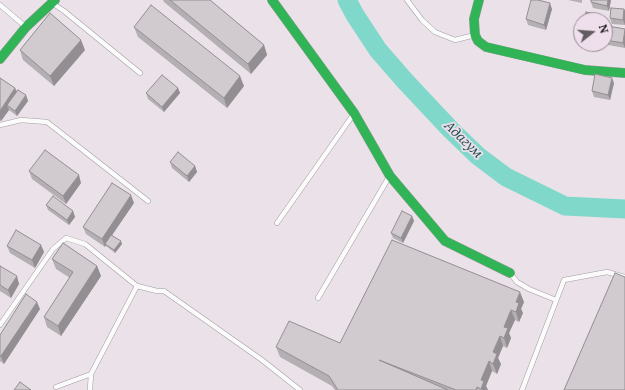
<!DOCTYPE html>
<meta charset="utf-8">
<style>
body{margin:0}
#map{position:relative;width:625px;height:390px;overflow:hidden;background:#ebe2e9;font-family:"Noto Serif",serif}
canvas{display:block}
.north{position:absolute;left:573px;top:12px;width:40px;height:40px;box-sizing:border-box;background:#efdeec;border:1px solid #998c97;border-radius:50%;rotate:73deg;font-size:11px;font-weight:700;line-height:16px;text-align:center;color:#181217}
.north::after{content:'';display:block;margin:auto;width:14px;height:18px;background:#625b60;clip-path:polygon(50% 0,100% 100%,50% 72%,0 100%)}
</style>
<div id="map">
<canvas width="625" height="390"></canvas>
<div class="north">N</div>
</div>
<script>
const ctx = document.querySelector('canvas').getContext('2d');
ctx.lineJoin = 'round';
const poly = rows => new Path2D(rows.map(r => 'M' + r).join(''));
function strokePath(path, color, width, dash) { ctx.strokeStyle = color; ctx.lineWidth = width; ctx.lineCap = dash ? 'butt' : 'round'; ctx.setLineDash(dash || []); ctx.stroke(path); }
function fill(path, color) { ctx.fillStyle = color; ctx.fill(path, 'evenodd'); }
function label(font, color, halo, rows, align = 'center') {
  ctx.font = font + ' "Noto Serif",serif'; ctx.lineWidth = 3.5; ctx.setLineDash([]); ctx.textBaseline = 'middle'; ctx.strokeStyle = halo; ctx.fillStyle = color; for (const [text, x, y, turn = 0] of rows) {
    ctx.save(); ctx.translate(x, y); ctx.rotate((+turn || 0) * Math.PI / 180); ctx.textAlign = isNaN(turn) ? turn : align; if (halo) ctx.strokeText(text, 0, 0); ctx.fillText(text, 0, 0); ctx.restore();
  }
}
strokePath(poly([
 [347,0,355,15,378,50,405,81,451,130,478,156,506,177,565,206,625,209]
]), '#80d8ca', 19);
const lane = poly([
 [407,0,422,20,435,32,455,40,475,35],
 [52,3,64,11,140,73],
 [0,5,26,27],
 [0,125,21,120,47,122,148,201],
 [277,223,353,115],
 [510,273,517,282,529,289,556,300],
 [137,286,157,291,164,291,262,360,300,390],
 [318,298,389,177],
 [0,325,53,249,66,238,85,244,137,286,91,374,90,390],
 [56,387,91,374],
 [522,390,564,280,607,272,625,277]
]);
const fast = poly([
 [272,0,354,113,390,176,445,241,510,273],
 [479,0,474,19,475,35,478,41,486,47,585,70,625,73],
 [0,59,26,27,55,0]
]);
strokePath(lane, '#a29ca1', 5.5);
strokePath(fast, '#a29ca1', 10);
strokePath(lane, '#fcfbfc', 4.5);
strokePath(fast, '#30b455', 9);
fill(poly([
 [163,0,210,0,264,45,267,55,251,74,164,2],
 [568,0,582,0,582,3],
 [591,0,611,0,609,11,593,8,591,2],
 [552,9,546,30,528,25,526,19],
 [624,9,625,11,625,25,612,24,610,18],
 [134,27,244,86,227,108,138,37],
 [625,29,625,48,608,45,606,40],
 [20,50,85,50,54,86,23,60],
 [0,78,15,88,17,91,26,95,28,101,17,116,9,110,1,121,0,121],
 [614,83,610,100,594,97,592,91],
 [178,88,180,93,164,112,148,99,146,93],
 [170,162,195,166,197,172,189,182,172,168],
 [29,171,81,183,66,204,32,179],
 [134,203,112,235,122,244,115,253,106,246,106,245,105,247,86,234,83,227],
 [46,205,73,211,75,217,69,225,48,210],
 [412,216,414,221,403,243,393,238,391,233],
 [41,245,44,252,35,268,10,253,7,246],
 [52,259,97,266,101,276,61,336,47,327,44,317,70,278,56,269],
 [0,266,19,284,11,298,0,291],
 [524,302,521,309,523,313,519,322,515,320,509,333,511,338,507,348,503,346,498,358,501,364,497,374,492,371,486,386,488,390,335,390,332,386,280,357,276,347,340,343],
 [40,309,4,364,0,361,0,335]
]), '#b4afb3');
fill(poly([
 [608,0,611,0,609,11,607,6],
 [550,3,552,9,546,30,544,25],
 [624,9,625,11,625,25,623,20],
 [599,15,601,20,598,20],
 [625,30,625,48,623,43],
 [81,40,85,50,54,86,50,76],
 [264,45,267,55,251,74,248,64],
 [240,76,244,86,227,108,224,98],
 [612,78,614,83,610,100,608,95],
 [15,88,18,96,7,105,9,110,1,121,0,118,0,111],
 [178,88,180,93,164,112,162,107],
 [26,95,28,101,17,116,15,111],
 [195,166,197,172,189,182,187,176],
 [79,175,81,183,66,204,63,196],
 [131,195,134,203,106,244,105,244,106,245,105,247,102,239],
 [73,211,75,217,69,225,67,220],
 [412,216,414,221,403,243,401,238],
 [121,241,122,244,115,253,114,250],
 [41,245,44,252,35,268,32,260],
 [97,266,101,276,61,336,58,326],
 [17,276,19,284,11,298,8,290],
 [520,292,524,302,521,309,523,313,519,322,516,312,516,302],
 [37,302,40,309,4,364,1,356],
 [511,310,515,320,509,333,511,338,507,348,504,338,504,327],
 [500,336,503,346,498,358,501,364,497,374,493,364,493,352],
 [489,361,492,371,486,386,488,390,482,390,481,380]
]), '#928e92');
const building = poly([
 [170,0,210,0,264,45,248,64,170,0],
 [531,0,538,0,550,3,544,25,526,19,531,0],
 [591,0,608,0,607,6,591,2,591,0],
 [151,5,240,76,224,98,134,27,151,5],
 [611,8,624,9,623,20,610,18,611,8],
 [586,12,599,15,598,20,584,20,586,12],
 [50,13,81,40,50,76,20,50,50,13],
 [608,26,625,29,623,43,606,40,608,26],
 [595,74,612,78,608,95,592,91,595,74],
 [162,75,178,88,162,107,146,93,162,75],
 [0,78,15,88,0,111,0,78],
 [18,90,26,95,15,111,7,105,18,90],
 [45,150,79,175,63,196,29,171,45,150],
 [178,152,195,166,187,176,170,162,178,152],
 [112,183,131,195,102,239,83,227,112,183],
 [53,196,73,211,67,220,46,205,53,196],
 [402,211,412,216,401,238,391,233,402,211],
 [16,230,41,245,32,260,7,246,16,230],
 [111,235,121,241,114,250,105,244,111,235],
 [392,240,520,292,516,302,519,303,516,312,511,310,504,327,508,328,504,338,500,336,493,352,497,354,493,364,489,361,481,380,484,381,481,389,477,387,476,390,456,390,379,360,448,390,338,390,329,376,276,347,289,321,340,343,392,240],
 [63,243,97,266,58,326,44,317,73,272,52,259,63,243],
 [0,266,17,276,8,290,0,285,0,266],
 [615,273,625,277,625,390,564,390,615,273],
 [26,294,37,302,1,356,0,356,0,335,26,294],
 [20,382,31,390,14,390,20,382]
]);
fill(building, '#d1cbd0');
strokePath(building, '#928e92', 1);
label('italic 13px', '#245950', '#efdeec', [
 ["Адагум",463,140,44]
]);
</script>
